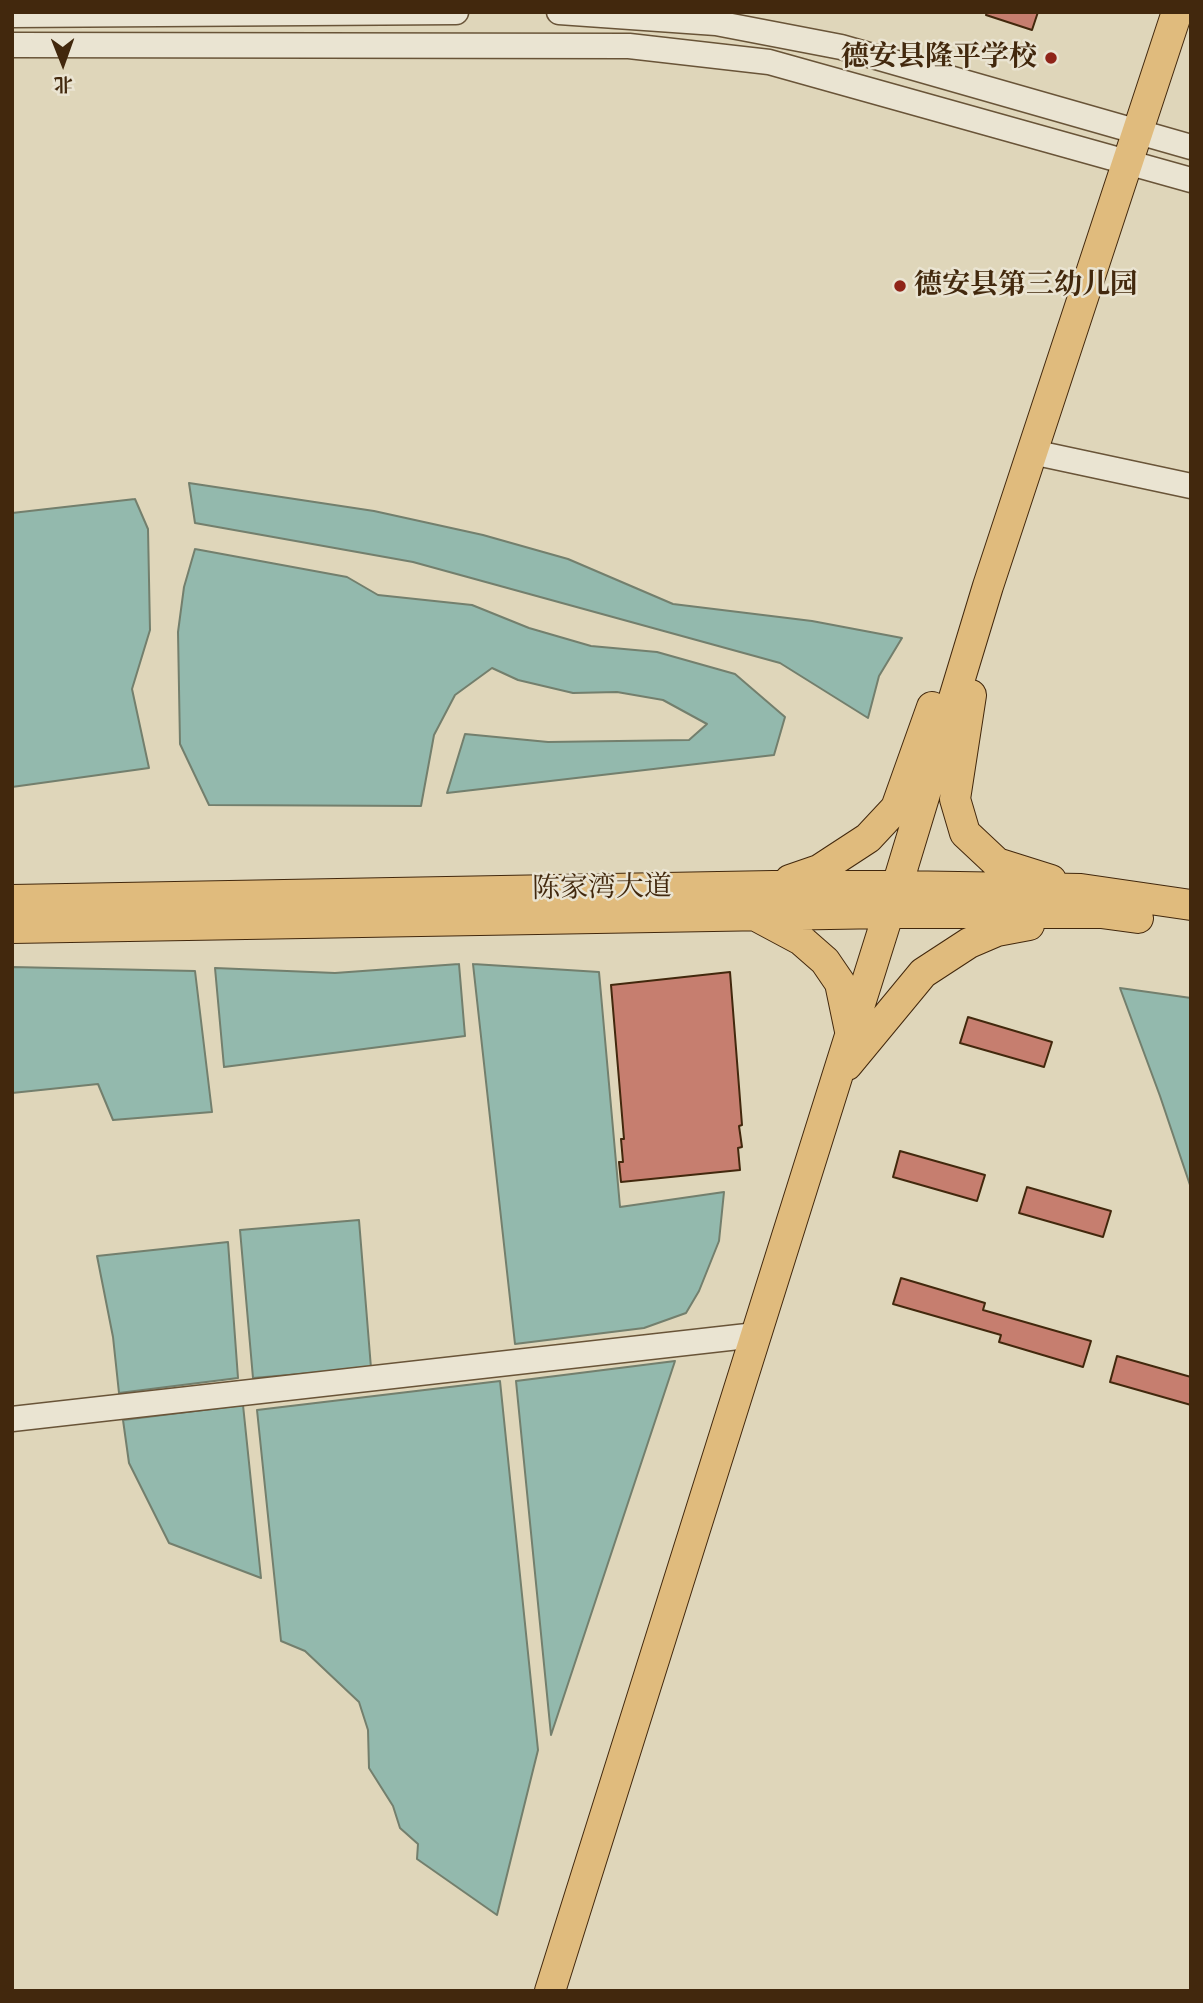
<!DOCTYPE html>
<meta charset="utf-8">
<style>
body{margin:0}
#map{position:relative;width:1203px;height:2003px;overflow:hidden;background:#dfd6ba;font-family:Alegreya,"Noto Serif SC",serif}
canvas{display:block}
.frame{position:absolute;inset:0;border:14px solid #42280d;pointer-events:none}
.north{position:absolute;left:28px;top:28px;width:70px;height:70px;-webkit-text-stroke:5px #eae4d2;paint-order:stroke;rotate:179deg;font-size:19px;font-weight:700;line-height:28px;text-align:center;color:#42280d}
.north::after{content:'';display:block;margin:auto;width:24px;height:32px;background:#42280d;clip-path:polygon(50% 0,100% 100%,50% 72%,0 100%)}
</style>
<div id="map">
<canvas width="1203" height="2003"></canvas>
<div class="frame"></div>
<div class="north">北</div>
</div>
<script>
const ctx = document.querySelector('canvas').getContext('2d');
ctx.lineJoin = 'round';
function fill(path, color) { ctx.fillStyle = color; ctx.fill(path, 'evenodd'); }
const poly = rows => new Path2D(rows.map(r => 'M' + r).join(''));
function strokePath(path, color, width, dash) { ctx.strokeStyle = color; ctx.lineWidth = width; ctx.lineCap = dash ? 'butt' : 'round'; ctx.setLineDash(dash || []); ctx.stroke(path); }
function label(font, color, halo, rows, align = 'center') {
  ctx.font = font + ' Alegreya,"Noto Serif SC",serif'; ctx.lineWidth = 5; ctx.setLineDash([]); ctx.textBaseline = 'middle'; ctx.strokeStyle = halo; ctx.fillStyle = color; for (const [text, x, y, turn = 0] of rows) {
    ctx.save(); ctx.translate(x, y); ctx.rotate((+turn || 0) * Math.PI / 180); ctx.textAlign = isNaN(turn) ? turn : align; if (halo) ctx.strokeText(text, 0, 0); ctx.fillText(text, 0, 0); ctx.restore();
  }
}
const water = poly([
 [189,483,374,511,483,535,568,559,673,604,812,621,902,638,879,676,868,718,780,663,413,562,195,523,189,483],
 [135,499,148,529,150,630,132,689,149,768,12,787,12,513,135,499],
 [195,549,347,577,378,595,472,605,529,628,591,646,657,652,735,674,785,717,774,755,447,793,465,734,548,742,689,740,707,724,663,700,617,692,573,693,518,680,492,668,455,695,434,735,421,806,209,805,180,744,178,632,184,587,195,549],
 [459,964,465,1036,224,1067,215,968,335,973,459,964],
 [473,964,599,972,620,1207,724,1192,719,1241,699,1291,686,1313,644,1328,515,1344,473,964],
 [12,967,195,971,212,1112,113,1120,98,1084,12,1093,12,967],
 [1120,988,1191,998,1191,1188,1160,1096,1120,988],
 [359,1220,371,1368,253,1378,240,1230,359,1220],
 [228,1242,238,1378,119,1393,113,1337,97,1256,228,1242],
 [675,1361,551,1735,516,1381,675,1361],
 [500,1381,538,1750,497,1915,417,1859,418,1844,400,1828,393,1806,369,1768,368,1730,359,1702,305,1651,281,1641,257,1410,500,1381],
 [243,1405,261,1578,169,1543,129,1463,123,1420,243,1405]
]);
fill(water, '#93b9ad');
strokePath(water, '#737f6d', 2);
const building = poly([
 [987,12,1038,12,1032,30,986,15,987,12],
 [730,972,742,1125,739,1126,742,1147,738,1148,740,1170,621,1182,619,1162,623,1162,621,1139,624,1139,611,985,730,972],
 [968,1017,1052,1042,1044,1067,960,1043,968,1017],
 [900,1151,985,1175,977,1201,893,1177,900,1151],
 [1027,1187,1111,1211,1103,1237,1019,1213,1027,1187],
 [901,1278,985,1303,983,1310,1091,1341,1083,1367,999,1342,1001,1335,893,1304,901,1278],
 [1117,1356,1191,1377,1191,1405,1110,1382,1117,1356]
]);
fill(building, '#c67e6f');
strokePath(building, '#42280d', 2);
const minor = poly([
 [559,12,716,23,841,47,1191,147],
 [12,15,456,12],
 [12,45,629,46,769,62,1191,180],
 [1032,452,1191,486],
 [12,1419,756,1335]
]);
const major = poly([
 [971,695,955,799,965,833,997,863,1051,880],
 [790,880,819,870,868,838,896,808,932,707],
 [12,900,773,886,897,886,1081,889,1191,905],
 [758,917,801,940,825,961,840,983,850,1031],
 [12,928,888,913,1101,913,1138,918],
 [847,1065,923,973,969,943,997,931,1029,925],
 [550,1991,897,886,988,586,1177,12]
]);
strokePath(minor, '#695438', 27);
strokePath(major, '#42280d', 32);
strokePath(minor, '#eae4d2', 24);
strokePath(major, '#e0bb7d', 30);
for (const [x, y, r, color] of [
 [1051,58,7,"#8f2418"],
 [900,286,7,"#8f2418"]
]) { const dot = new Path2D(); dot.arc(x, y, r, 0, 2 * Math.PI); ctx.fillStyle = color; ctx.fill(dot); strokePath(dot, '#eae4d2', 2.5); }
label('bold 28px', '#42280d', '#eae4d2', [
 ["德安县隆平学校",1037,58],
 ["德安县第三幼儿园",914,286,"left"]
], 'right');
label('28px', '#42280d', '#eae4d2', [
 ["陈家湾大道",602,889,-1]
]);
</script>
